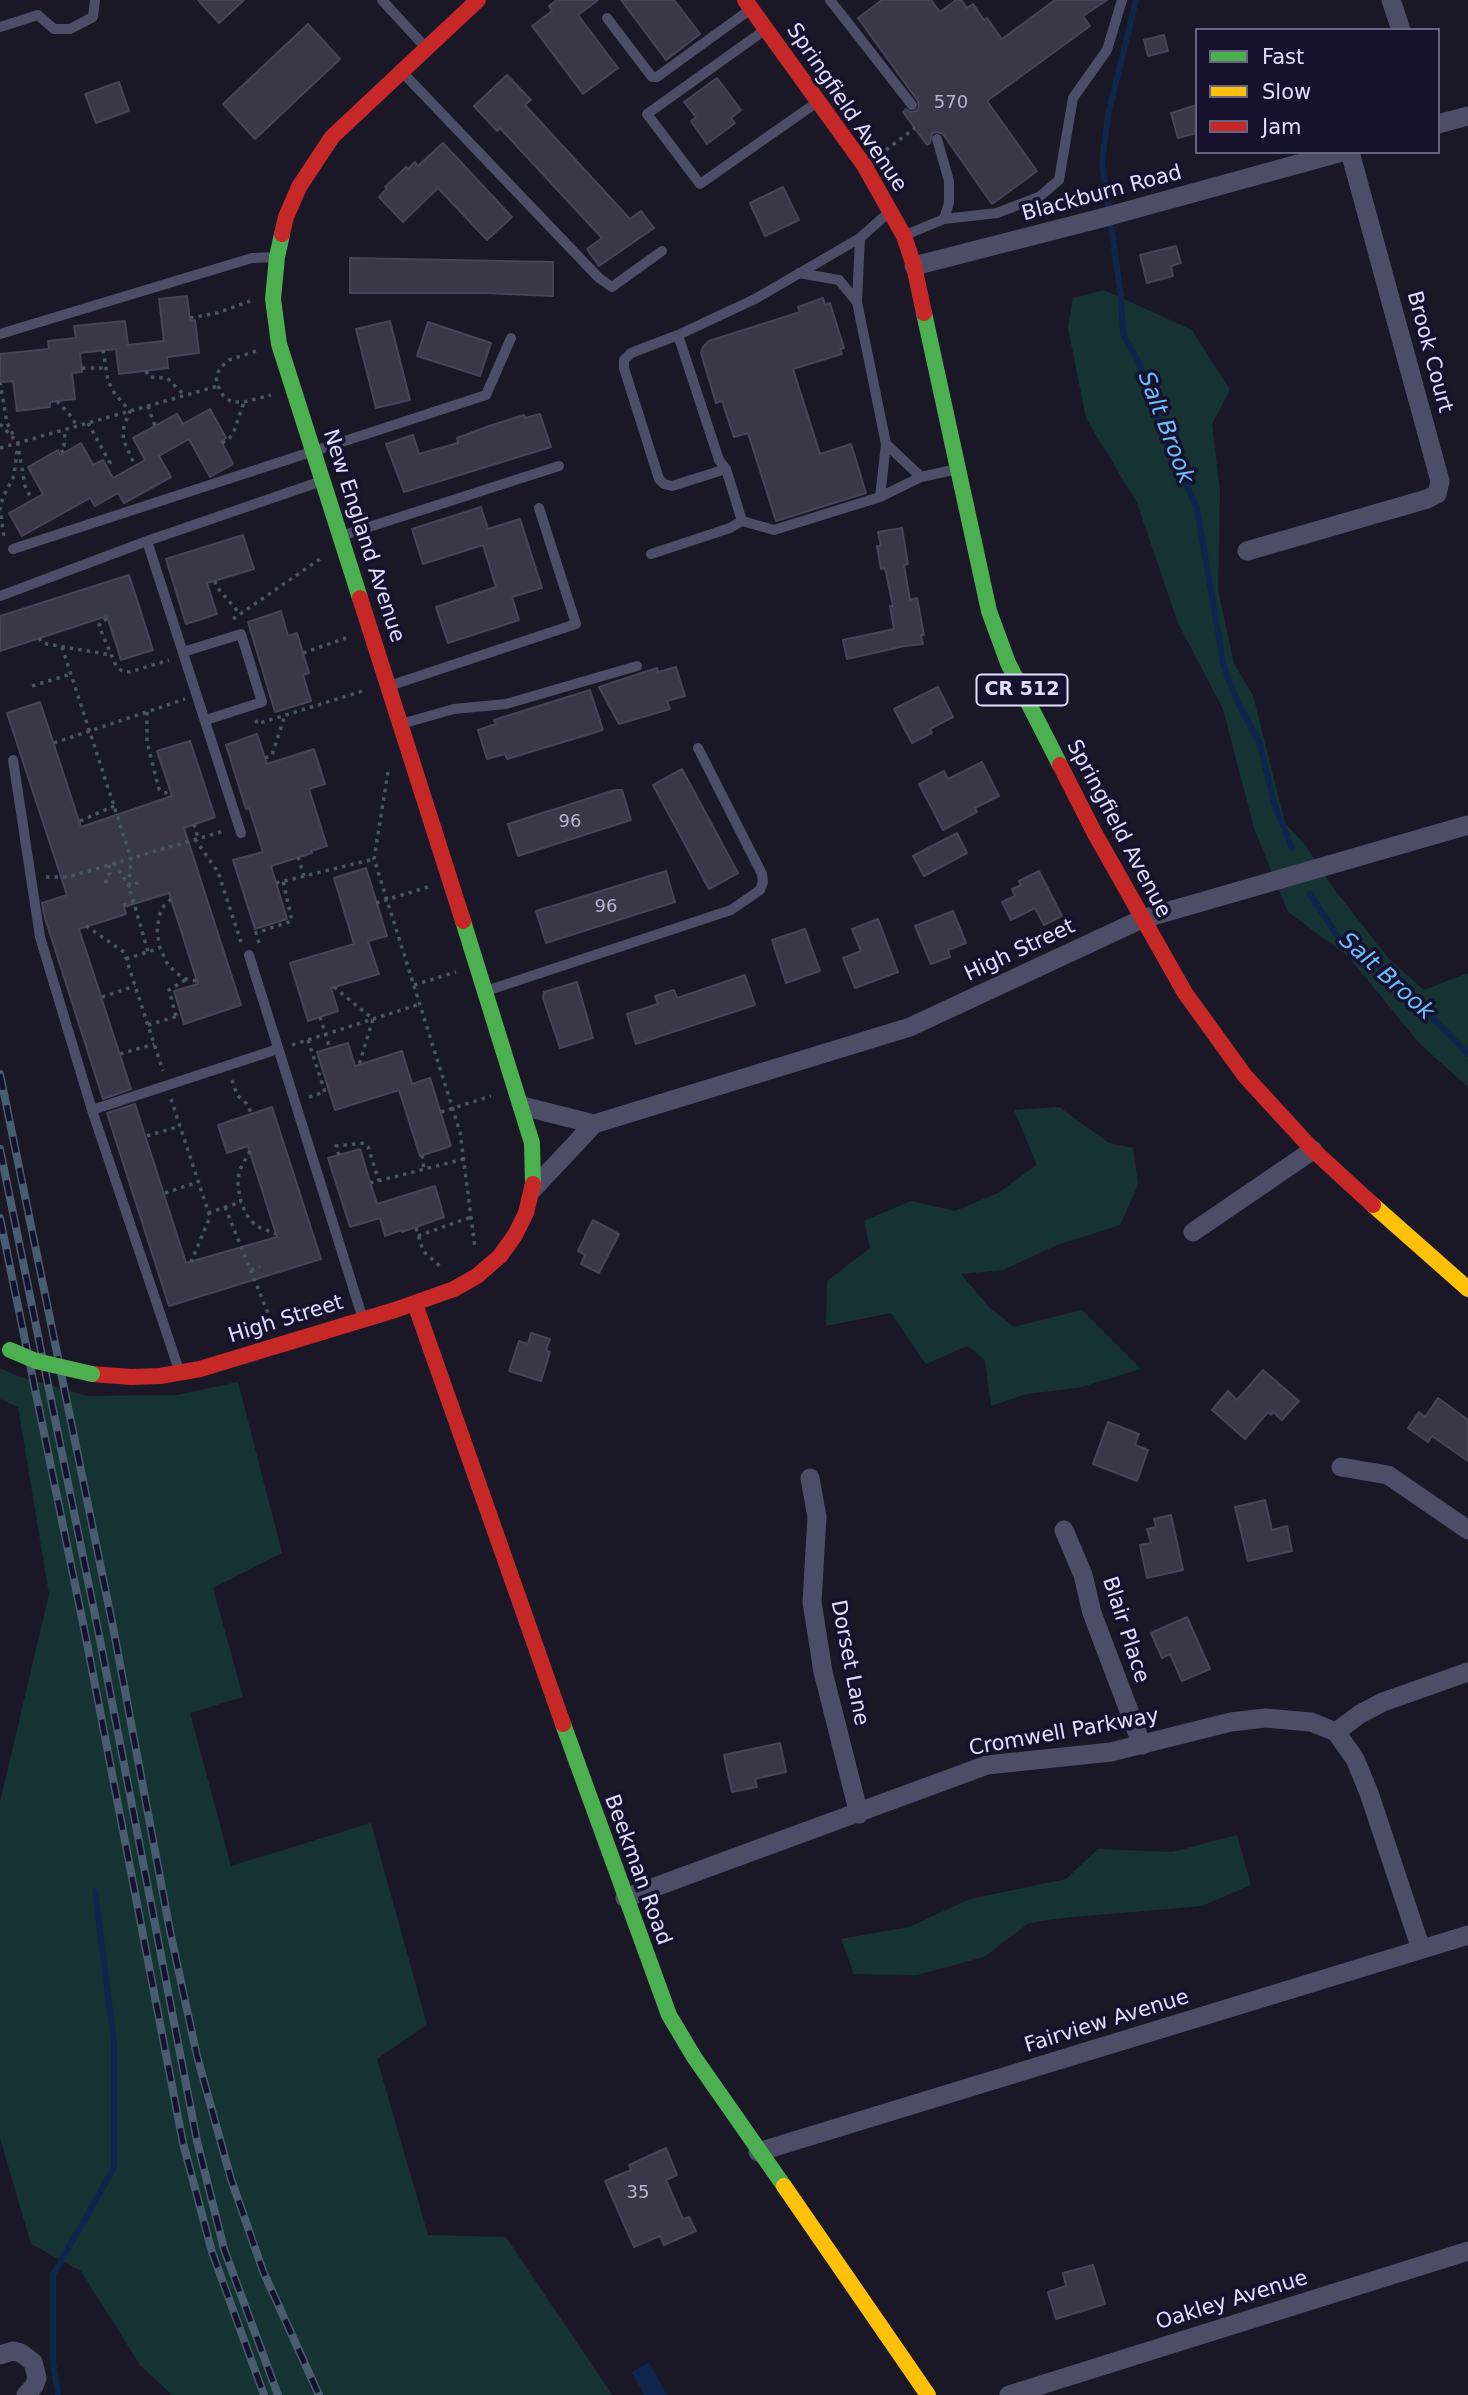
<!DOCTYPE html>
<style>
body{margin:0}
#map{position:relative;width:1468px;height:2395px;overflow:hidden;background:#1a1827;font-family:"DejaVu Sans",sans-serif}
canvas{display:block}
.legend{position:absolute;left:1195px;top:28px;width:245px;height:126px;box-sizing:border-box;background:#16122d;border:2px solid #676481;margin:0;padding:9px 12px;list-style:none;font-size:21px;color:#e1deff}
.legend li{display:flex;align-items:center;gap:14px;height:35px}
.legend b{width:35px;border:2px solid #676481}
</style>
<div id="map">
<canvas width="1468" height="2395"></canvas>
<ul class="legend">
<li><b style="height:9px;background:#4caf50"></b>Fast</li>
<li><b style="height:9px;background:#ffc107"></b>Slow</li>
<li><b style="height:9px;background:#c62828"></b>Jam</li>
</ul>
</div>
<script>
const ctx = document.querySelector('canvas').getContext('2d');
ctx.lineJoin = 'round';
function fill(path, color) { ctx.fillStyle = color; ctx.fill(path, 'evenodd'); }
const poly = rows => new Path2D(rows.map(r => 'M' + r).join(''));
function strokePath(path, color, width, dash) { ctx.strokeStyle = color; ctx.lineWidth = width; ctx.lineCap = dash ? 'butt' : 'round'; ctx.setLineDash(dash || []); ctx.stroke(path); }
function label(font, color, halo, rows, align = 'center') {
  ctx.font = font + ' "DejaVu Sans",sans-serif'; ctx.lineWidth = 7; ctx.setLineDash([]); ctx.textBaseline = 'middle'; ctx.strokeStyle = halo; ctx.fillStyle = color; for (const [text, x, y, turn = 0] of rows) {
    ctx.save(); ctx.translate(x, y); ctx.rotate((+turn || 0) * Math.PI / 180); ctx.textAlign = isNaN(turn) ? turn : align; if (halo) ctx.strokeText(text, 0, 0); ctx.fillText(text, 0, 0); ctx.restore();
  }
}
fill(poly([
 [1104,290,1192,330,1230,390,1212,424,1220,492,1218,589,1234,664,1253,695,1285,823,1306,846,1331,885,1389,959,1424,990,1468,973,1468,1087,1420,1044,1348,956,1288,912,1254,828,1223,709,1178,623,1137,503,1086,418,1068,328,1073,298],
 [1059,1107,1109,1143,1133,1148,1138,1185,1120,1225,1057,1245,1003,1270,961,1274,989,1307,1014,1327,1082,1310,1141,1369,1078,1388,1026,1394,991,1406,985,1360,967,1346,926,1364,891,1313,826,1326,827,1281,870,1248,864,1221,911,1201,955,1211,998,1193,1037,1165,1014,1110],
 [0,1368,17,1376,88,1396,177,1395,238,1382,282,1553,213,1588,243,1697,190,1713,231,1866,371,1823,427,2025,377,2059,428,2235,506,2237,612,2395,172,2395,140,2365,81,2271,31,2244,0,2138,0,1802,49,1594,18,1407,0,1399],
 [1237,1835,1251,1885,1202,1906,1062,1918,1029,1923,984,1957,917,1975,854,1974,841,1939,909,1927,970,1899,1066,1879,1098,1849,1172,1852]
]), '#163333');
fill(poly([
 [649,2362,667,2395,644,2395,632,2372]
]), '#0f264c');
strokePath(poly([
 [1136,0,1108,115,1102,162,1121,296,1123,334,1140,364,1146,391,1197,509,1224,667,1237,701,1260,744,1274,803,1292,848],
 [1310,894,1336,934,1391,976,1468,1054],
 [58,2395,53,2362,53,2275,114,2168,114,2043,95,1891]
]), '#0f264c', 6);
const building = poly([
 [198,0,244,0,219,23,198,0],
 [557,0,598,0,578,15,618,68,583,94,532,26,552,11,549,6,557,0],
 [621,0,674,0,700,34,666,60,621,0],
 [882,0,931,0,940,12,956,0,961,0,967,8,973,4,984,20,987,18,1002,39,1055,0,1107,0,1083,16,1090,26,987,101,1037,171,992,204,943,134,938,132,932,133,930,143,927,145,903,112,906,109,910,112,916,111,919,107,918,101,858,18,882,0],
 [308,24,340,59,255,139,223,104,308,24],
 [1164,35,1168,51,1148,56,1144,40,1164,35],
 [507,75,531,100,525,105,630,219,641,211,654,228,599,266,587,249,602,238,500,128,497,131,474,106,507,75],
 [717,78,741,110,731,118,735,123,707,144,691,121,696,117,684,102,717,78],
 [119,82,129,111,96,123,85,94,119,82],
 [1197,105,1197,133,1178,138,1171,113,1197,105],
 [443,143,512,217,487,240,438,188,403,222,379,197,387,189,385,187,406,167,408,169,415,162,418,166,443,143],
 [783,187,799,220,765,236,750,203,783,187],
 [1176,246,1181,263,1171,266,1173,276,1147,283,1140,255,1176,246],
 [350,258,553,262,553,296,484,293,350,293,350,258],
 [187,296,190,321,195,320,199,353,167,357,168,368,119,374,116,349,80,353,82,372,72,373,75,399,50,402,50,407,17,411,13,381,0,382,0,354,49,349,48,341,76,338,74,326,125,321,128,345,164,341,159,299,187,296],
 [823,298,825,305,830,303,844,348,840,349,842,354,793,369,820,454,851,444,866,493,776,521,748,433,734,437,722,401,716,403,701,353,703,347,709,341,800,312,798,307,823,298],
 [390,321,410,400,376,408,356,329,390,321],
 [428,322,491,343,480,376,417,356,428,322],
 [210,409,226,438,221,441,233,464,210,477,189,439,159,456,171,477,124,503,118,493,95,506,90,498,22,536,9,513,43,494,28,467,58,450,60,455,81,443,93,465,103,460,113,478,145,460,133,438,177,414,183,424,210,409],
 [540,414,551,447,404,492,386,444,413,435,419,454,458,443,457,438,489,426,524,415,525,418,540,414],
 [481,507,488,529,520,519,542,588,512,597,519,620,448,643,436,607,496,587,483,545,423,564,412,529,481,507],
 [902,528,908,564,904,565,910,600,917,598,924,635,921,635,923,644,905,646,847,659,843,640,894,629,890,606,893,606,885,568,881,569,877,546,881,546,878,532,902,528],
 [243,535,254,569,207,583,217,614,186,624,166,559,243,535],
 [129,575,153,650,121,660,107,616,0,651,0,616,129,575],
 [281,611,288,636,297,633,309,673,303,675,311,701,275,712,248,622,281,611],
 [676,667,685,696,667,701,670,709,619,724,599,687,657,668,658,672,676,667],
 [938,687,953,717,930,729,932,733,912,743,894,709,938,687],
 [590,690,603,730,507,759,505,754,487,759,478,730,496,724,494,720,590,690],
 [40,702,81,827,172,796,157,751,190,741,215,817,184,828,241,1005,184,1024,174,991,198,984,169,893,124,907,126,914,79,929,131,1089,103,1099,45,918,42,903,67,895,7,713,40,702],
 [257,734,267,764,314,749,325,784,309,789,327,846,311,851,312,853,271,866,287,919,255,929,233,860,263,852,249,808,246,809,226,745,257,734],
 [982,762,999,796,975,808,977,812,943,830,919,784,944,771,948,779,982,762],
 [682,769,738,873,709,889,653,785,682,769],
 [615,790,622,790,631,820,518,856,508,824,615,790],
 [957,833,967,853,924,876,913,856,957,833],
 [366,868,387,936,368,941,379,974,331,988,338,1011,308,1021,290,963,354,944,334,878,366,868],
 [666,871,675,902,546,943,536,911,666,871],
 [1039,871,1062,916,1044,925,1035,908,1011,920,1002,902,1015,896,1012,889,1021,885,1019,881,1039,871],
 [953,911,966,943,948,950,950,957,931,964,915,926,953,911],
 [878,919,898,972,855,988,843,958,861,951,852,929,878,919],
 [805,929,820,971,786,983,772,940,805,929],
 [745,975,755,1005,636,1044,627,1014,658,1004,655,996,674,990,677,998,745,975],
 [577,982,593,1038,560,1048,543,998,544,992,577,982],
 [348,1043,355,1066,402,1051,412,1084,430,1078,451,1146,420,1156,399,1090,335,1110,317,1052,348,1043],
 [135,1104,186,1263,277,1237,248,1146,227,1153,218,1125,272,1107,321,1259,169,1306,107,1113,135,1104],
 [360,1149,377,1204,435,1186,444,1217,402,1232,401,1230,385,1236,380,1218,350,1227,328,1158,360,1149],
 [593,1220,619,1234,599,1273,581,1264,585,1255,578,1251,593,1220],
 [531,1333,550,1339,546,1350,550,1352,541,1381,509,1371,519,1341,528,1344,531,1333],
 [1263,1370,1299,1401,1282,1420,1273,1412,1271,1415,1268,1412,1245,1439,1212,1410,1228,1391,1237,1400,1263,1370],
 [1438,1398,1468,1420,1468,1461,1432,1436,1428,1442,1408,1428,1419,1412,1425,1417,1438,1398],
 [1108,1422,1139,1434,1135,1445,1148,1450,1137,1481,1093,1464,1108,1422],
 [1265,1500,1272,1530,1287,1526,1292,1551,1248,1561,1235,1507,1265,1500],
 [1171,1515,1183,1570,1147,1578,1140,1545,1151,1543,1147,1529,1156,1527,1154,1519,1171,1515],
 [1187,1617,1210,1669,1182,1681,1170,1654,1162,1658,1151,1633,1187,1617],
 [780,1743,786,1772,755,1779,757,1787,732,1792,724,1755,780,1743],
 [666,2148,677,2175,666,2180,683,2219,689,2217,696,2231,664,2245,660,2236,634,2247,605,2181,631,2170,629,2165,666,2148],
 [1093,2265,1105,2304,1056,2319,1048,2292,1066,2286,1063,2273,1093,2265]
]);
fill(building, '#3a3748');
strokePath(building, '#474359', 2);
strokePath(poly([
 [886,150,915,128],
 [190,318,217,313,250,301],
 [103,350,108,381,115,394,130,411,124,426,123,439,135,466],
 [256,351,229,360,220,368,216,377,218,386,224,397,232,402,244,402,271,395],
 [82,368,104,368],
 [146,371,149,377,167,378,185,396],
 [0,382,7,423,15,438],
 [57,401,70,415,77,426],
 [148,406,155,426],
 [88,423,110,463,106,465],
 [0,424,18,443,14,476,3,497,0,509,4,537],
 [222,443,229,439,234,431,244,402],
 [0,448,218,386],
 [19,451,25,486,32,500],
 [63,453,61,449,64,446,65,430],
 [215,581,216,586,240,614],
 [107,619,101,621,99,626,116,666,122,671,130,672,169,660],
 [233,619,320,559],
 [39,638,41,642,47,644,111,655],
 [62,647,131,858,129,886,148,952],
 [303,653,346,638],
 [32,686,71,674],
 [147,712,147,742,159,789,164,793,171,792],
 [256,720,257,724,366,690],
 [54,743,185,699],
 [265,758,272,755,285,715],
 [388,772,374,859,460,1132,475,1248],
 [80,821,114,806],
 [194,824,198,838],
 [195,839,218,872,241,942],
 [298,857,304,876],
 [114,863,129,886,141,882],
 [46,877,68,877,224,831],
 [106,883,106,878,110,873,109,865],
 [276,883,374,859],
 [171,899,164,906,159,916,157,933,160,948,167,963,176,973,186,979,197,981],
 [376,903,428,887],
 [123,905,134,902],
 [86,926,124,952,163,1071],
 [259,943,256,933,292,921,283,881],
 [126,959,160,948],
 [414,985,456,972],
 [334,987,373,1019,359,1065],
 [102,997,135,986],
 [176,1016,169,990,185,980],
 [320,1017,330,1049],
 [148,1025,181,1015],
 [308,1040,325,1092,309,1097],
 [292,1045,420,1004],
 [120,1054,154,1044],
 [232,1080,237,1095,246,1103,252,1114],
 [171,1099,210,1217,191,1262],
 [441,1112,491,1096],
 [147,1136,180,1126],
 [250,1151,239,1171,238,1186,241,1202,246,1214,256,1226,276,1234],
 [339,1155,336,1146,364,1143,368,1147,379,1181],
 [422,1155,424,1169],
 [370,1183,464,1159],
 [165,1193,198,1182],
 [225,1207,272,1323],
 [208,1213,241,1202],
 [416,1228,423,1251,441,1267],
 [418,1236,471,1217],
 [251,1270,260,1267]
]), '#485564', 3.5, [3.5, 5]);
strokePath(poly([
 [382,0,426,48],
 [830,0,912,105],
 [607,18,652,77,657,77,748,11],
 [0,27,38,15,54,29,70,29,93,17,95,0],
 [762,32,647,114,700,184,816,103],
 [404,74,599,278,612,287,662,251],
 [887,214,860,238,857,302,886,444,921,477],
 [944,219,997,213,1039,197,1059,180,1073,98,1107,50,1122,0],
 [908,234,944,219,949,203,949,181,937,139],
 [799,273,839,280,857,302],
 [0,334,252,258,276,257],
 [678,335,719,460,726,469,742,521,774,530,880,497,921,477,953,470],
 [726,469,672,486,664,484,659,479,624,368,624,360,631,353,678,335,755,299,860,238],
 [880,497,886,444],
 [341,536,559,466],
 [147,541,241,833],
 [13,549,486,395,511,338],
 [651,554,730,528,742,521],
 [0,596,147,541,319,482],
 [183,652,241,634,262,702,206,720],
 [389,686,576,624,539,508],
 [401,724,454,709,506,704,637,666],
 [13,760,40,937,92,1110,179,1370],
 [249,955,362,1316],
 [486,991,731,910,760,890,763,882,762,874,698,748],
 [92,1110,278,1049]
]), '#4e4d67', 10);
strokePath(poly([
 [1391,0,1401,30],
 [1438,124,1468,116],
 [914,266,1098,219,1342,152],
 [1247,551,1427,499,1437,494,1440,481,1350,152],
 [522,1106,594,1124,910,1027,1142,919,1468,825],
 [533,1189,594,1124],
 [1193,1232,1313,1150],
 [1341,1467,1388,1475,1468,1530],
 [810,1478,817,1517,812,1602,823,1672,859,1814],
 [1064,1530,1083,1575,1092,1613,1142,1745],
 [1336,1732,1360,1714,1383,1702,1468,1672],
 [625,1898,987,1765,1111,1752,1231,1722,1265,1718,1311,1722,1336,1732,1355,1759,1369,1793,1421,1949],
 [758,2152,1468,1935],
 [0,2355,13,2351,21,2353,33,2362,37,2378,34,2386,26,2395],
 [1009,2395,1468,2251]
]), '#4e4d67', 19);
strokePath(poly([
 [282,234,277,257,273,299,279,344,360,598],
 [924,313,989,611,1008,663,1060,765],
 [463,921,532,1143,533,1184],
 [563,1724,669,2015,694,2057,784,2186]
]), '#4caf50', 16);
strokePath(poly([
 [1373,1205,1468,1289],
 [784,2186,928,2395]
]), '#ffc107', 16);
strokePath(poly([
 [745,0,864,165,904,236,914,266,924,313],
 [282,234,286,217,299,187,332,137,478,0],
 [360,598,463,921],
 [1060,765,1094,832,1185,993,1245,1076,1313,1150,1373,1205],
 [415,1304,563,1724],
 [92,1374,131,1377,160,1376,200,1369,395,1310,454,1289,477,1276,500,1256,515,1235,526,1213,533,1184]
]), '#c62828', 16);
const rail = poly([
 [0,1074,114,1632,170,1931,197,2056,231,2179,263,2271,319,2395],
 [0,1149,99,1635,197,2141,224,2249,278,2395],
 [0,1218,86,1638,183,2143,212,2252,264,2395]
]);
strokePath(rail, '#485d6f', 8);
strokePath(rail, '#16122d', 5, [16]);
strokePath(poly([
 [10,1350,36,1361,92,1374]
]), '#4caf50', 16);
label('18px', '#b7b4d1', null, [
 ["570",951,103],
 ["96",570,822],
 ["96",606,907],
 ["35",638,2193]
]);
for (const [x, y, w] of [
 [1022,690,91]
]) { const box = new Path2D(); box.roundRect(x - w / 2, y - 15.5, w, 31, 5); ctx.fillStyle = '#16122d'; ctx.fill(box); strokePath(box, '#e1deff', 2); }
label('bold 19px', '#e1deff', null, [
 ["CR 512",1022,690]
]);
label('21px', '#e1deff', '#16122d', [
 ["Springfield Avenue",846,108,56],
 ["Blackburn Road",1102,194,-15],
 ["Brook Court",1429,352,75],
 ["New England Avenue",363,536,72],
 ["Springfield Avenue",1118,829,62],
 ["High Street",1020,951,-25],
 ["High Street",286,1320,-17],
 ["Blair Place",1125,1630,72],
 ["Dorset Lane",849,1663,79],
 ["Cromwell Parkway",1064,1733,-10],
 ["Beekman Road",637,1870,70],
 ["Fairview Avenue",1107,2022,-17],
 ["Oakley Avenue",1232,2301,-17]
]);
label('italic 23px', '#6dbcfe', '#16122d', [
 ["Salt Brook",1165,428,69],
 ["Salt Brook",1386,977,42]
]);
</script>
